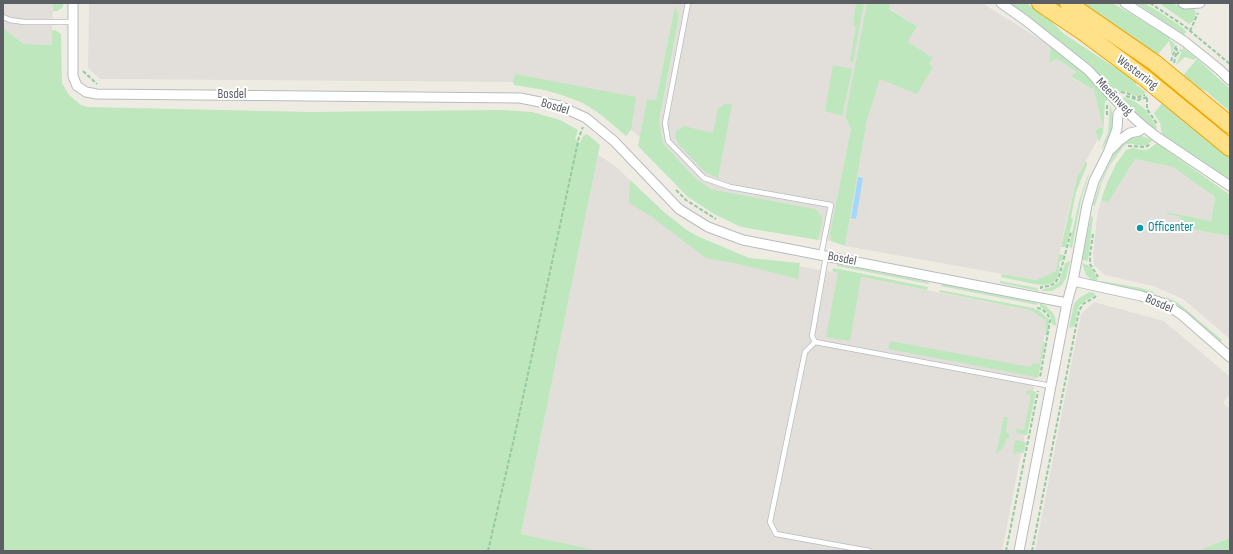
<!DOCTYPE html>
<meta charset="utf-8">
<style>
body{margin:0}
#map{position:relative;width:1233px;height:554px;overflow:hidden;background:#eeece2;font-family:"Sofia Sans Condensed",sans-serif}
canvas{display:block}
.frame{position:absolute;inset:0;border:4px solid #5b5f64;pointer-events:none}
</style>
<div id="map">
<canvas width="1233" height="554"></canvas>
<div class="frame"></div>
</div>
<script>
const ctx = document.querySelector('canvas').getContext('2d');
ctx.lineJoin = 'round';
function fill(path, color) { ctx.fillStyle = color; ctx.fill(path, 'evenodd'); }
const poly = rows => new Path2D(rows.map(r => 'M' + r).join(''));
function strokePath(path, color, width, dash) { ctx.strokeStyle = color; ctx.lineWidth = width; ctx.lineCap = dash ? 'butt' : 'round'; ctx.setLineDash(dash || []); ctx.stroke(path); }
function label(font, color, halo, rows, align = 'center') {
  ctx.font = font + ' "Sofia Sans Condensed",sans-serif'; ctx.lineWidth = 4; ctx.setLineDash([]); ctx.textBaseline = 'middle'; ctx.strokeStyle = halo; ctx.fillStyle = color; for (const [text, x, y, turn = 0] of rows) {
    ctx.save(); ctx.translate(x, y); ctx.rotate((+turn || 0) * Math.PI / 180); ctx.textAlign = isNaN(turn) ? turn : align; if (halo) ctx.strokeText(text, 0, 0); ctx.fillText(text, 0, 0); ctx.restore();
  }
}
fill(poly([
 [3,3,53,3,52,45,24,44,3,28],
 [89,3,867,3,845,117,851,129,830,233,831,241,818,240,821,229,815,209,711,189,695,178,663,143,659,121,679,16,675,7,656,100,647,99,640,137,591,99,516,82,100,79,88,68],
 [890,3,982,3,1051,46,1050,54,1050,63,1057,59,1077,72,1070,77,1094,90,1103,127,1095,130,1098,139,1077,177,1065,225,1056,271,1036,280,845,246,867,120,880,79,929,64,932,58,908,42,917,26,889,8],
 [598,155,614,165,665,213,688,231,717,246,749,258,838,273,1030,310,1047,322,1002,551,600,551,521,534],
 [1135,159,1173,167,1215,197,1211,221,1167,212,1181,217,1180,227,1230,236,1230,339,1183,299,1153,286,1105,275,1094,265,1093,255,1097,216,1101,200,1108,203],
 [1094,302,1164,321,1230,377,1230,394,1223,403,1230,409,1230,538,1197,551,1035,551,1081,314]
]), '#e2dfda');
fill(poly([
 [53,3,63,3,63,7,57,11,53,11],
 [856,3,864,3,853,62,850,61,856,26,853,25],
 [867,3,890,3,889,9,917,26,908,42,933,58,929,64,933,67,917,94,880,79,867,120,845,246,831,241,830,233,851,129,845,117],
 [1005,3,1026,3,1046,16,1064,34,1114,67,1123,70,1137,81,1136,85,1146,92,1139,97,1124,91,1116,95],
 [1083,3,1112,3,1128,12,1170,38,1169,39,1175,44,1171,55,1171,48,1169,41,1156,57],
 [1136,3,1145,3,1179,25,1185,30,1186,32,1184,35],
 [1159,3,1171,3,1187,9,1194,8,1196,13,1194,20,1189,24],
 [675,6,679,16,659,121,663,143,695,178,711,189,815,209,822,216,821,229,818,240,741,227,714,214,688,197,638,146,647,99,656,100],
 [3,28,24,44,52,45,52,31,55,30,61,34,62,83,69,95,81,105,88,107,310,112,503,110,532,112,560,120,578,130,575,139,580,143,583,136,587,134,600,145,521,534,600,551,3,551],
 [1051,46,1066,56,1092,80,1108,99,1105,102,1103,133,1099,142,1095,130,1103,127,1094,90,1070,76,1077,72,1057,59,1049,63],
 [1183,48,1196,58,1194,60,1185,57,1176,65],
 [1197,59,1230,89,1230,112,1206,91,1198,89,1181,78],
 [833,65,852,69,842,116,825,111],
 [515,74,636,97,631,130,626,136,600,114,583,103,562,95,544,90,514,85,513,82],
 [1124,97,1136,102,1146,110,1157,127,1156,131,1131,110,1120,99],
 [1163,102,1230,155,1230,183,1162,135,1160,123,1154,113],
 [724,104,732,104,718,178,705,172,679,145,675,137,676,131,684,126,713,133,718,109],
 [1110,104,1113,116,1114,124,1110,135,1102,149,1102,147,1108,133],
 [1135,136,1142,136,1153,140,1147,145,1142,146,1132,144,1126,144,1123,147,1110,165,1102,182,1095,206,1093,205,1101,181,1114,154,1121,143],
 [1157,143,1230,195,1230,236,1179,227,1181,217,1167,214,1167,212,1211,221,1215,197,1173,167,1135,159,1108,203,1101,200,1107,183,1116,164,1126,150,1133,148,1143,150,1149,149],
 [1086,161,1087,165,1076,192,1071,218,1073,219,1066,247,1061,247,1077,177],
 [1088,175,1089,175,1081,200,1072,248,1069,247,1079,201],
 [630,180,665,213,688,231,697,236,749,258,800,263,798,279,739,264,706,258,652,217,629,203],
 [1091,216,1093,217,1088,261,1082,260],
 [1059,254,1064,255,1062,261,1060,261,1059,266,1060,266,1059,275,1056,280,1051,284,1043,285,1034,284,1001,277,1002,274,1036,280,1056,271],
 [1070,261,1066,278,1062,285,1052,291,1042,291,1043,289,1052,287,1059,282,1065,263],
 [1082,263,1090,266,1097,278,1097,282,1092,280,1086,275],
 [837,264,929,282,929,284,837,266],
 [834,268,928,287,927,290,861,277,850,341,826,337,838,273,831,271],
 [1000,281,1037,288,1039,291,1000,283],
 [1101,281,1141,288,1154,292,1153,294,1100,282],
 [942,284,1037,303,1037,305,941,286],
 [940,290,1033,308,1040,311,1048,319,1049,324,1047,336,1045,335,1046,321,1030,310,939,292],
 [1089,292,1095,293,1094,296,1085,301,1080,305,1077,312,1075,326,1069,328,1074,304,1078,299],
 [1166,297,1177,302,1222,340,1221,342,1192,317,1177,305,1166,299],
 [1040,303,1046,306,1052,312,1055,317,1056,326,1052,324,1050,315,1044,309,1040,307],
 [890,341,1031,367,1032,363,1039,364,1043,342,1045,342,1038,378,1036,378,1036,377,888,349],
 [1029,390,1036,392,1027,435,1017,433,1016,429,1024,430,1031,395,1025,394],
 [1004,417,1008,417,1006,431,1010,437,1007,439,1002,449,998,453,996,454],
 [1015,440,1026,442,1024,453,1017,452,1016,454,1013,454],
 [1230,538,1230,551,1197,551,1215,544]
]), '#bee7be');
fill(poly([
 [858,177,863,178,856,219,851,218]
]), '#a2d7ff');
const lane = poly([
 [688,3,665,123,668,141,704,178,730,187,831,205,821,255],
 [3,17,10,20,24,22,73,22],
 [826,256,812,336,815,342,1051,386],
 [815,342,805,352,770,522,776,534,869,551]
]);
const street = poly([
 [73,3,73,76,77,86,86,92,97,94,520,98,560,106,586,118,614,141,679,209,708,227,743,240,1067,303],
 [1001,3,1025,20,1088,70,1123,108,1144,127,1157,137,1230,186],
 [1125,3,1184,41,1220,70,1230,80],
 [1183,3,1185,4,1200,3],
 [1111,149,1120,140,1130,133,1139,131,1144,127],
 [1073,281,1141,296,1165,304,1182,315,1230,357],
 [1019,551,1067,303,1073,281,1087,205,1094,181,1108,153,1117,129,1118,114,1123,108]
]);
const highway = poly([
 [1040,3,1083,32,1146,79,1230,148],
 [1068,3,1155,63,1230,125]
]);
strokePath(lane, '#b8bbbf', 6);
strokePath(street, '#b8bbbf', 11);
strokePath(highway, '#f1a500', 18);
strokePath(poly([
 [1150,3,1183,25,1230,64],
 [1190,31,1198,13],
 [1176,55,1181,50],
 [1171,61,1176,46],
 [1174,63,1177,48],
 [83,71,97,84],
 [1121,92,1127,93,1136,98,1145,95],
 [1126,96,1138,100,1148,97],
 [1147,98,1147,109,1157,124],
 [1107,115,1107,105],
 [1128,146,1145,147,1151,144],
 [676,190,686,200,716,219],
 [1093,234,1090,255,1090,264,1098,277],
 [1041,289,1041,287,1050,286,1055,283,1059,277,1071,232],
 [1038,307,1038,308,1043,310,1048,315,1050,321,1040,377],
 [488,551,515,434,579,137,583,127],
 [1006,551,1038,391],
 [1032,551,1079,311,1083,304,1095,297,1096,295]
]), '#96c8a4', 2, [4, 2]);
strokePath(lane, '#fff', 4.5);
strokePath(street, '#fff', 9);
strokePath(highway, '#ffe189', 16);
for (const [x, y, r, color] of [
 [1140,228,4,"#0f9aa8"]
]) { const dot = new Path2D(); dot.arc(x, y, r, 0, 2 * Math.PI); ctx.fillStyle = color; ctx.fill(dot); strokePath(dot, '#fff', 1.5); }
label('13px', '#5b5f64', '#fff', [
 ["Westerring",1137,73,37],
 ["Bosdel",232,95],
 ["Meeënweg",1114,97,46],
 ["Bosdel",555,107,17],
 ["Bosdel",842,259,11],
 ["Bosdel",1159,304,23]
]);
label('13px', '#0d838f', '#fff', [
 ["Officenter",1148,228]
], 'left');
</script>
